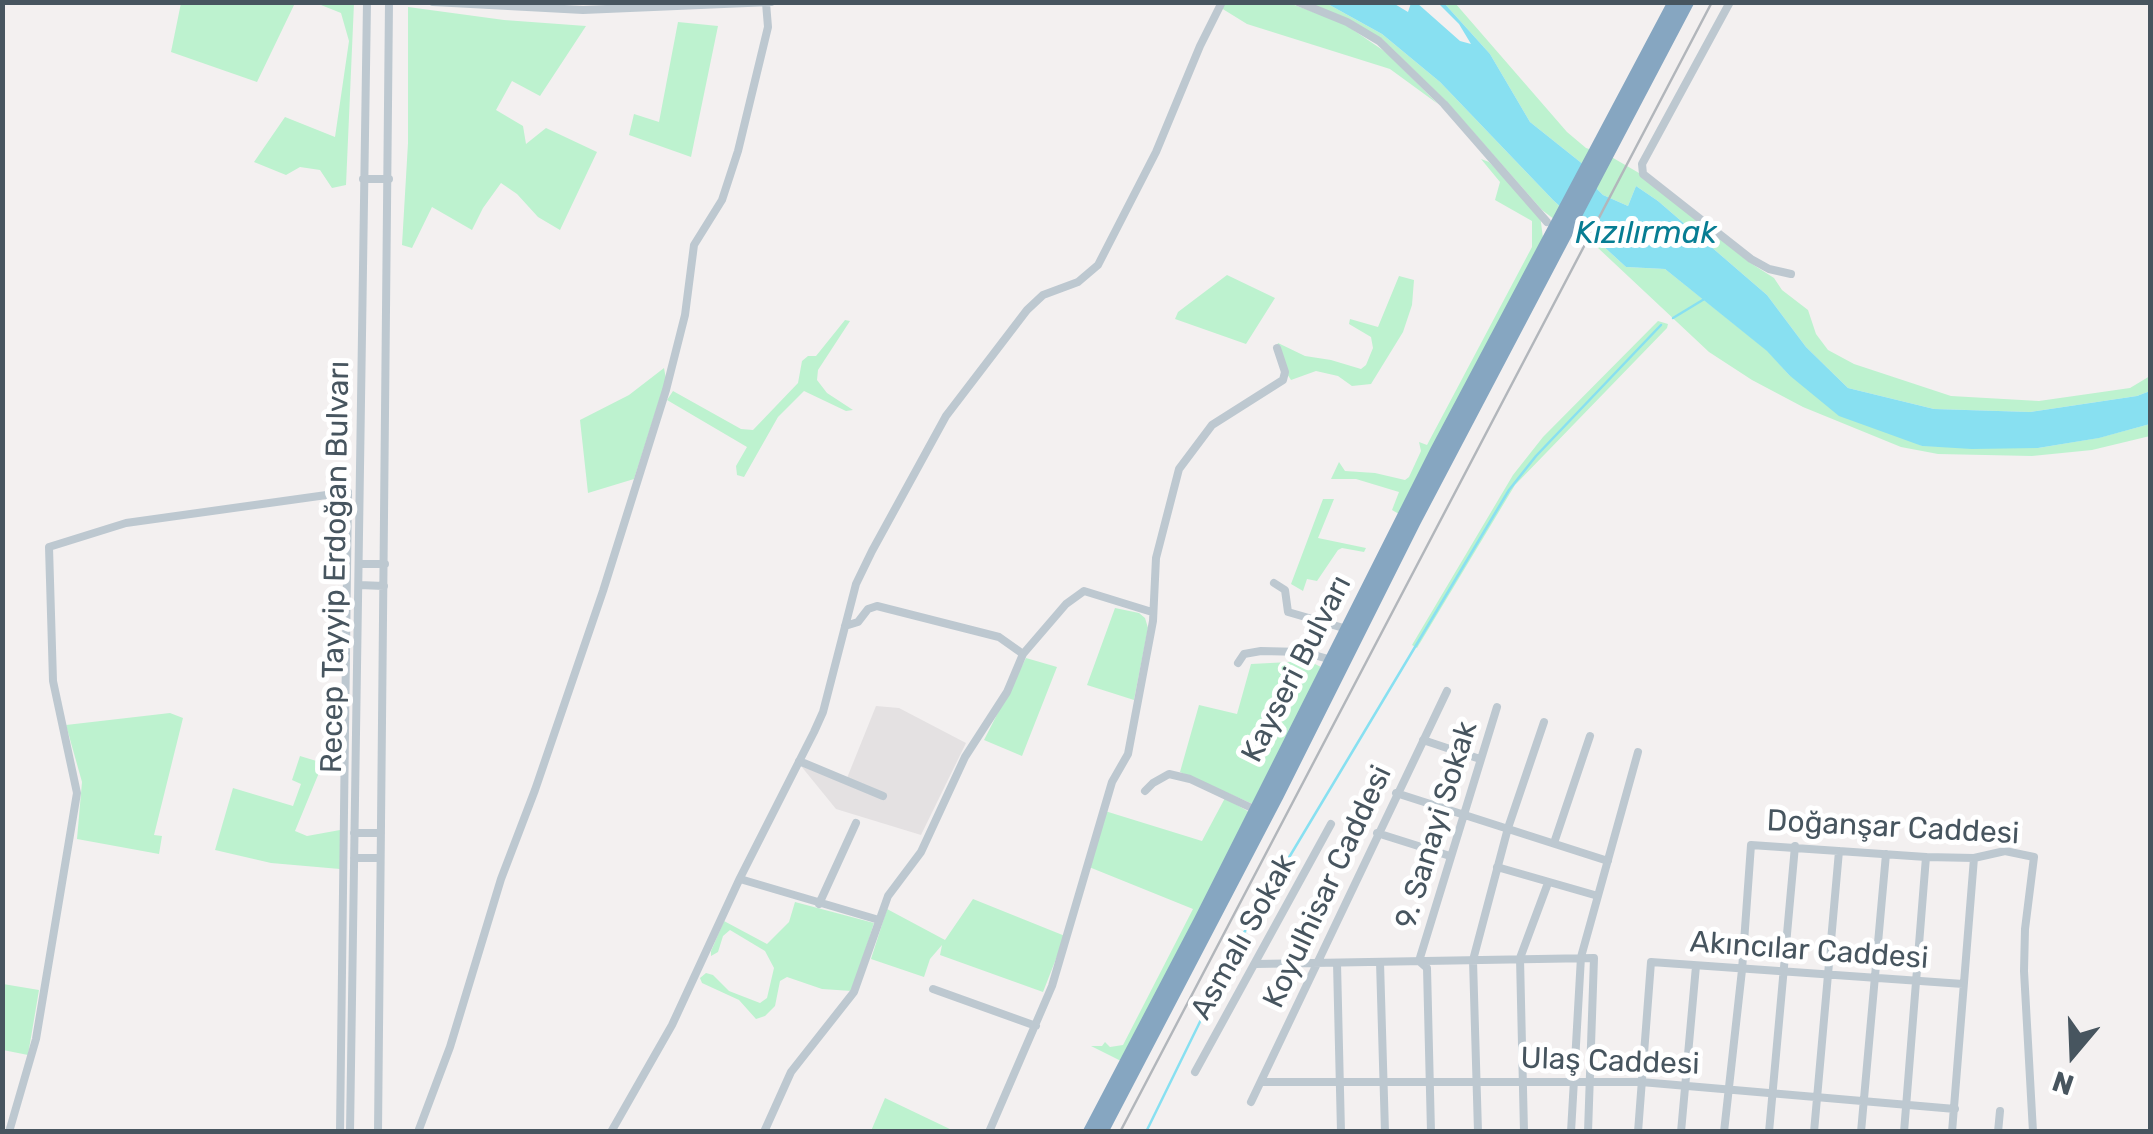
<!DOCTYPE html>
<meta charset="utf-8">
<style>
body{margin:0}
#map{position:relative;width:2153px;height:1134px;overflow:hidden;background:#f3f0f0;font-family:Rubik,sans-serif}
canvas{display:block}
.frame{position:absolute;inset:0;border:5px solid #47555f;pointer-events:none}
.north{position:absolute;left:2023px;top:1004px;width:100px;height:100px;-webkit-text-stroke:8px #fff;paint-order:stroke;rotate:199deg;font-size:28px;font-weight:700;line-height:40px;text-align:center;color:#47555f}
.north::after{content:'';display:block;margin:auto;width:35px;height:45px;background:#47555f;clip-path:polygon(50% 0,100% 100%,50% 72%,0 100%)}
</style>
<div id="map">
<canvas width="2153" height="1134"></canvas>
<div class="frame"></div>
<div class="north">N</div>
</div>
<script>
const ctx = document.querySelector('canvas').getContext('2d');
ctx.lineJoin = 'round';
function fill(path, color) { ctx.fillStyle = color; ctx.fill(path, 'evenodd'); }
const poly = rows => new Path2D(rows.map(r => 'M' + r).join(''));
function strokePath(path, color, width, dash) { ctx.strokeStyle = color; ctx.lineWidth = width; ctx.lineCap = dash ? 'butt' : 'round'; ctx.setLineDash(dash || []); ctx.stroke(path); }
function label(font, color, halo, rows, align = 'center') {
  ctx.font = font + ' Rubik,sans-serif'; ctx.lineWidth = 10; ctx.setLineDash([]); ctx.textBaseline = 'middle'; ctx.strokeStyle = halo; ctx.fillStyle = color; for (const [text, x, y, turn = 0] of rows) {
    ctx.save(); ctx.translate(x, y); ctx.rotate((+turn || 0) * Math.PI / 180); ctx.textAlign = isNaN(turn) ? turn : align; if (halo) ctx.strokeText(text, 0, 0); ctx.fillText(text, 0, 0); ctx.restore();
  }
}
fill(poly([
 [876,706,899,708,966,743,921,835,836,809,801,766,847,778]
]), '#e4e1e2');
fill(poly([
 [181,3,181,2,295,3,257,82,171,52],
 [316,3,354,3,346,185,332,188,320,170,300,167,286,175,254,162,285,117,335,137,349,41,341,13],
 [1213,3,1289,3,1343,23,1387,53,1438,104,1390,69,1247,24],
 [1308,3,1326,3,1382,34,1440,82,1553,200,1626,267,1665,269,1768,351,1789,375,1922,446,2038,448,2098,438,2150,424,2150,436,2092,450,2032,456,1938,454,1901,447,1803,407,1752,380,1709,352,1597,247,1591,238,1563,226,1542,210,1446,101,1381,38],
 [1444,3,1455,3,1567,132,1586,148,1608,155,1639,173,1749,262,1774,278,1782,290,1808,310,1816,334,1828,350,1854,364,1951,396,2039,401,2130,388,2150,376,2150,391,2137,396,2030,412,1934,409,1848,388,1806,347,1767,295,1658,201,1636,186,1628,206,1603,195,1597,189,1599,177,1530,122,1490,54],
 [408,7,504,20,586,26,540,96,512,81,496,110,523,126,526,144,546,128,597,152,560,230,538,217,517,194,501,183,483,208,472,230,432,207,412,248,402,245,408,143],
 [678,22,718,26,691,157,629,135,634,114,659,122],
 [1481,159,1489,162,1540,215,1543,238,1399,514,1392,510,1399,492,1356,479,1331,479,1339,462,1345,471,1375,473,1405,480,1409,477,1421,451,1419,442,1427,445,1532,247,1532,221,1495,200,1500,182],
 [1227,275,1275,298,1246,344,1175,319,1178,312],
 [1399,276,1414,280,1412,305,1403,332,1371,384,1352,386,1338,376,1316,371,1291,380,1278,360,1275,351,1278,343,1305,356,1331,360,1361,369,1366,365,1373,348,1371,337,1349,324,1350,319,1378,327],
 [845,320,850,321,818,370,817,380,827,393,853,410,846,411,804,391,778,417,744,477,737,475,736,466,747,447,667,400,673,391,741,429,753,430,798,383,802,361,808,356,816,356],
 [1658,321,1668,324,1667,328,1515,485,1417,648,1412,645,1513,475,1543,437],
 [664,368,666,379,634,479,588,493,580,420,629,395],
 [1323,499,1334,499,1318,538,1366,548,1364,552,1342,548,1338,550,1317,581,1307,579,1303,591,1291,584],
 [1115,608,1139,613,1145,618,1148,628,1134,700,1087,685],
 [1026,658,1057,667,1022,756,984,740],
 [1309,661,1321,667,1255,805,1180,772,1199,705,1237,714,1251,664],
 [170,713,183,718,154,835,162,836,159,854,77,839,82,782,66,725],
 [300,756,323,763,295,831,307,836,340,830,340,869,271,863,215,850,233,788,293,806,301,784,292,780],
 [1225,798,1251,813,1121,1061,1091,1046,1102,1046,1105,1042,1110,1047,1123,1045,1193,909,1089,867,1105,811,1202,841],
 [973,899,1065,936,1043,992,940,955,942,945,930,959,924,977,871,959,887,909,945,940],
 [795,902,874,923,852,991,822,989,787,977,780,981,775,1006,765,1016,756,1019,739,1000,702,983,700,978,706,973,713,975,729,991,760,1003,767,998,774,968,765,951,730,930,723,936,718,952,711,956,711,951,724,921,767,944,789,922],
 [3,984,39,990,28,1055,3,1050],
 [885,1098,954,1131,871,1131]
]), '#bdf2cf');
fill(poly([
 [1326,3,1393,3,1408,12,1411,3,1417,3,1460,41,1471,44,1459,24,1438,3,1444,3,1490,54,1530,122,1599,177,1597,189,1603,195,1628,206,1636,186,1658,201,1767,295,1806,347,1848,388,1934,409,2030,412,2137,396,2150,391,2150,424,2099,438,2038,448,1972,449,1922,446,1839,416,1789,375,1767,351,1665,269,1626,267,1553,200,1440,82,1382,34]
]), '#88e0f1');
strokePath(poly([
 [1673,318,1706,298],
 [1146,1132,1242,936,1509,490,1536,456,1661,325]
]), '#88e0f1', 2.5);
strokePath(poly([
 [433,2,583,10,771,2],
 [1298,2,1347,22,1379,41,1444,104,1547,222],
 [1730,2,1642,164,1643,174,1751,259,1769,269,1791,274],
 [363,179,389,179],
 [359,564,385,564],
 [1274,583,1285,590,1288,612,1347,629],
 [359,585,384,586],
 [845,626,858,622,868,609,877,606,999,637,1023,654],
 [1238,663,1244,654,1261,651,1303,652,1332,660],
 [1423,740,1480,759],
 [799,761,883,796],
 [1145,791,1153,783,1169,774,1190,779,1256,810],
 [1396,793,1608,861],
 [354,833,381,833],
 [1377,833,1450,856],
 [1554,843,1590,736],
 [354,858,380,858],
 [1497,867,1598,896],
 [740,879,879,920],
 [819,904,856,823],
 [1380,962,1385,1132],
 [1337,963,1341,1132],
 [1256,964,1594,958,1588,1132],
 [933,989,1036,1026],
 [1195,1072,1331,824],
 [1262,1082,1641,1082,1955,1109],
 [1251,1102,1447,691],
 [9,1132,36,1039,77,793,53,681,49,547,126,523,348,492,340,1132],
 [350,1132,367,2],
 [378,1132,389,2],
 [418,1132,450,1047,501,879,535,790,603,591,666,390,685,315,694,245,722,200,738,151,768,27,766,3],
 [611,1132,672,1025,740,878,814,732,823,712,856,584,872,551,946,416,1027,310,1043,295,1078,282,1098,265,1156,152,1200,46,1222,2],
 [764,1132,791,1072,854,992,888,896,921,852,965,757,1007,692,1023,654,1066,604,1084,591,1152,612],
 [989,1132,1052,986,1112,782,1128,754,1153,621,1156,558,1179,469,1212,425,1283,380,1285,372,1277,348],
 [1431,1132,1427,968,1419,961,1497,707],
 [1478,1132,1473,960,1508,828,1544,722],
 [1524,1132,1520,958,1548,883],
 [1571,1132,1581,957,1638,752],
 [1638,1132,1651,962,1963,984],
 [1681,1132,1696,966],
 [1724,1132,1742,970,1751,845,1926,857,1974,858,2005,851,2034,857,2025,929,2024,971,2033,1132],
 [1769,1132,1795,846],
 [1814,1132,1839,851],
 [1861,1132,1886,854],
 [1904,1132,1926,857],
 [1952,1132,1974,858],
 [1998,1132,2000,1111]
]), '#bdc8d0', 8);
strokePath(poly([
 [1090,1132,1200,922,1437,451,1675,2],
 [1101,1132,1277,795,1414,521,1687,2]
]), '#86a6c1', 14);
strokePath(poly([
 [1120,1132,1712,2]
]), '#b2b6bb', 2.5);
label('30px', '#47555f', '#fff', [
 ["Recep Tayyip Erdoğan Bulvarı",336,567,-89],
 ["Kayseri Bulvarı",1297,669,-63],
 ["9. Sanayi Sokak",1437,825,-73],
 ["Doğanşar Caddesi",1893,828,3],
 ["Koyulhisar Caddesi",1328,887,-65],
 ["Asmalı Sokak",1244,937,-61],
 ["Akıncılar Caddesi",1809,951,4],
 ["Ulaş Caddesi",1610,1062,2]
]);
label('italic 32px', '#077d93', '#fff', [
 ["Kızılırmak",1646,234]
]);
</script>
